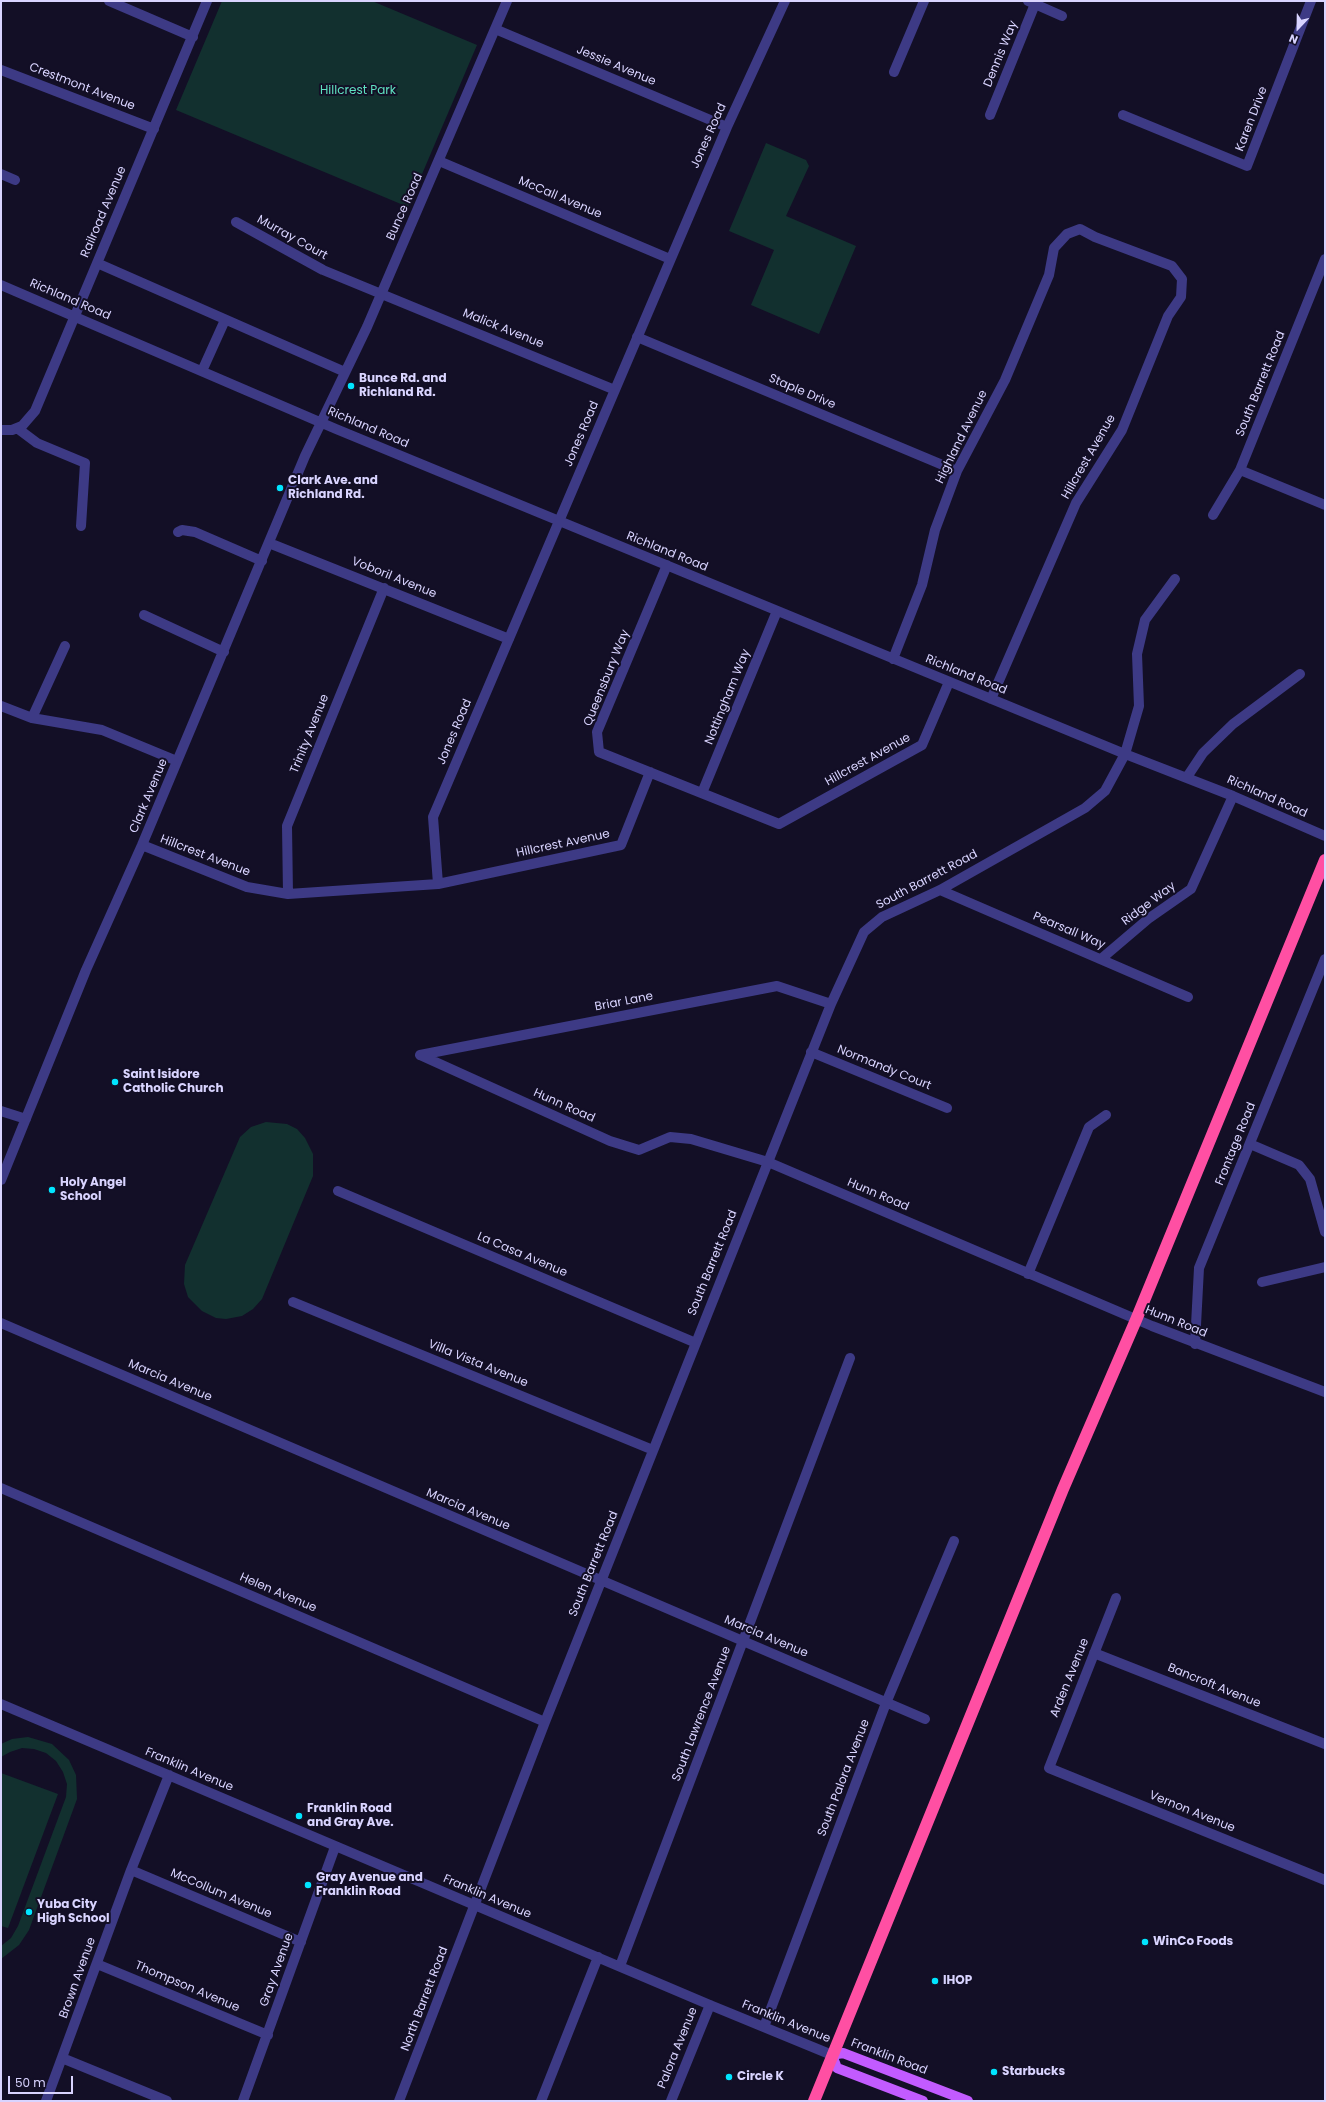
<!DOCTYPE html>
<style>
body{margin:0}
#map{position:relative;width:1326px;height:2102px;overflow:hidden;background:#130f26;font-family:Poppins,sans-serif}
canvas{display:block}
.frame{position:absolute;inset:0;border:2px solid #d9d4ff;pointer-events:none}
.north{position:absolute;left:1278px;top:8px;width:40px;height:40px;-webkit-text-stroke:3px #130f26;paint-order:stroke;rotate:202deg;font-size:11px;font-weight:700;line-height:16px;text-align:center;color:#d9d4ff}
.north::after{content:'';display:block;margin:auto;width:14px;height:18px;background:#d9d4ff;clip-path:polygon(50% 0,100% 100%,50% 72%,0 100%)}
.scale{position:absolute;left:8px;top:2076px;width:65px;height:18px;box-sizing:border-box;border:2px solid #d9d4ff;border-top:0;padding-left:5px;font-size:12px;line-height:14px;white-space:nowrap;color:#d9d4ff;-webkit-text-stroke:3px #130f26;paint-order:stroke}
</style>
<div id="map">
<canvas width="1326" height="2102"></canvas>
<div class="frame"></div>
<div class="north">N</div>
<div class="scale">50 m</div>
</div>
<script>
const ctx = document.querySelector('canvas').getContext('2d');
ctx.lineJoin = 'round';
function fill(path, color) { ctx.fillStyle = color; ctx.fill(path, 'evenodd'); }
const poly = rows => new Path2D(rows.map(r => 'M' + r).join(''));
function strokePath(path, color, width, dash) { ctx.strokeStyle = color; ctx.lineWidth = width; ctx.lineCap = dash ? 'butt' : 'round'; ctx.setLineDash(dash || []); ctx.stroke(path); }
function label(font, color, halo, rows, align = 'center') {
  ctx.font = font + ' Poppins,sans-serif'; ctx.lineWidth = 4; ctx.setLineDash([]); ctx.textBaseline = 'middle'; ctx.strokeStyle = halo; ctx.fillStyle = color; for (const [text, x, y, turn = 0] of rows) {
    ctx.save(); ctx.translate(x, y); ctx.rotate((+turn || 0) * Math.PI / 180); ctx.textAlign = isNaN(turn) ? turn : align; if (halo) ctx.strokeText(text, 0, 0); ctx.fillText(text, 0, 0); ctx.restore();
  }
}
fill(poly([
 [222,1,372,1,477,45,408,207,176,110],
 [766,143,806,160,809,166,786,216,856,246,819,334,751,305,774,250,729,231],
 [266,1122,287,1124,297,1129,305,1138,313,1154,313,1176,262,1299,253,1309,242,1316,226,1319,216,1318,202,1311,188,1297,184,1284,185,1265,240,1137,251,1127],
 [28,1737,52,1744,69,1760,76,1775,77,1799,29,1930,19,1945,1,1959,1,1946,11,1938,18,1926,66,1797,67,1784,63,1772,56,1761,46,1753,34,1749,22,1748,10,1752,1,1757,1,1744,12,1739],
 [1,1773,58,1794,8,1928,1,1926]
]), '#12302f');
strokePath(poly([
 [109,1,193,37],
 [1028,1,1062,16],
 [495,29,727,127],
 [1,70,154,129],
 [894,72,924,1],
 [990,115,1035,4],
 [1123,115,1247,166,1311,1],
 [439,161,670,259],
 [1,174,15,180],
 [236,222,323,270,615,390],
 [97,263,345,372],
 [1,285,336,429,1125,754,1233,796,1325,836],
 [637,337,957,471],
 [202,371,225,320],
 [17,428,37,443,85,463,81,526],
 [1,430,12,430,22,426,35,411,207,1],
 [1240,470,1325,505],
 [1213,515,1240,470,1325,259],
 [178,532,182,530,195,532,262,561],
 [269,543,509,639],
 [667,565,597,732,599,752,779,824,922,745,949,682],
 [144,615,224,652],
 [893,659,922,585,935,530,957,471,1005,380,1049,275,1054,248,1067,234,1080,229,1095,237,1172,266,1182,279,1181,297,1168,316,1122,430,1076,503,991,699],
 [1,706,32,718,102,730,177,761],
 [32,718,65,646],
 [1187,777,1203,753,1233,724,1300,674],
 [702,793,777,611],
 [142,845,247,887,288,894,438,884,621,845,650,772],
 [438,884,433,817,727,127,785,1],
 [940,890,1188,997],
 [288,894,287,826,384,588],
 [1101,959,1148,919,1191,889,1233,796],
 [811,1052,947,1108],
 [420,1055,610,1141,639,1150,670,1137,691,1139,768,1162,1152,1326,1325,1392],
 [420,1055,777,986,831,1004],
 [1,1111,26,1119],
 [1250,1144,1299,1165,1310,1179,1325,1232],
 [1,1180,86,970,142,845,305,456,367,327,507,1],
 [338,1191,696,1343],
 [1028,1274,1089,1127,1106,1115],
 [1262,1282,1325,1267],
 [293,1302,653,1450],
 [1,1323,925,1719],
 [1195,1344,1199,1268,1325,959],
 [1,1488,545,1722],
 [1116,1598,1049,1768,1325,1880],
 [1094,1653,1325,1744],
 [1,1704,710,2005,832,2055],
 [131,1870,301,1942],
 [97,1964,268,2035],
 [620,1966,850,1358],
 [764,2027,886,1703,954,1541],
 [62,2058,167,2101],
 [46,2101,131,1870,169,1775],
 [243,2101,335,1847],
 [399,2101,545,1722,831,1004,864,932,882,917,940,890,1085,808,1105,791,1125,754,1139,706,1137,654,1145,620,1175,579],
 [541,2101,598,1957],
 [671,2101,710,2005]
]), '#3d3a85', 10);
strokePath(poly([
 [923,2101,837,2068,832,2055,843,2053,968,2101]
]), '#c25bff', 10);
strokePath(poly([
 [814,2101,1063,1489,1136,1320,1325,860]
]), '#ff4fa3', 12);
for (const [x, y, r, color] of [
 [351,386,4,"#00e5ff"],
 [280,488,4,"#00e5ff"],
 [115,1082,4,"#00e5ff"],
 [52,1190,4,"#00e5ff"],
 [299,1816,4,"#00e5ff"],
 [308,1885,4,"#00e5ff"],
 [29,1912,4,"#00e5ff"],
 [1145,1942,4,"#00e5ff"],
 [935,1981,4,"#00e5ff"],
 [994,2072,4,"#00e5ff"],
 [729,2077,4,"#00e5ff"]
]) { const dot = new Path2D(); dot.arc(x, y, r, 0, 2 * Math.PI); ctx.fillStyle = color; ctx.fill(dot); strokePath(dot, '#130f26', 1.5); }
label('12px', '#d9d4ff', '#130f26', [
 ["Dennis Way",1001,54,-68],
 ["Jessie Avenue",616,66,23],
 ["Crestmont Avenue",82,87,21],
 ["Karen Drive",1252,119,-69],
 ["Jones Road",709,136,-66],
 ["McCall Avenue",560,198,23],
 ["Bunce Road",405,207,-66],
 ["Railroad Avenue",104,212,-67],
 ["Murray Court",292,238,29],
 ["Richland Road",70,300,23],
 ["Malick Avenue",503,329,22],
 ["South Barrett Road",1261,384,-68],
 ["Staple Drive",802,392,23],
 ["Richland Road",368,428,23],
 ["Jones Road",582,434,-67],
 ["Highland Avenue",962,437,-64],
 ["Hillcrest Avenue",1089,457,-60],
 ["Richland Road",667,552,22],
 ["Voboril Avenue",394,578,22],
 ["Richland Road",966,675,22],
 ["Queensbury Way",607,678,-68],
 ["Nottingham Way",728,697,-68],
 ["Jones Road",455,732,-67],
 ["Trinity Avenue",310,734,-68],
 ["Hillcrest Avenue",868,760,-29],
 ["Clark Avenue",149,796,-67],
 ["Richland Road",1267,797,24],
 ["Hillcrest Avenue",563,844,-12],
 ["Hillcrest Avenue",205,856,21],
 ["South Barrett Road",927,880,-28],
 ["Ridge Way",1149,904,-37],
 ["Pearsall Way",1069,931,23],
 ["Briar Lane",624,1002,-11],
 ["Normandy Court",884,1068,22],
 ["Hunn Road",564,1106,24],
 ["Frontage Road",1236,1144,-68],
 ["Hunn Road",878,1195,23],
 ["La Casa Avenue",522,1255,23],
 ["South Barrett Road",713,1263,-68],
 ["Hunn Road",1176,1322,22],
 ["Villa Vista Avenue",478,1364,22],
 ["Marcia Avenue",170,1381,23],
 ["Marcia Avenue",468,1510,23],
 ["South Barrett Road",594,1564,-68],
 ["Helen Avenue",278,1593,23],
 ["Marcia Avenue",766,1637,23],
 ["Arden Avenue",1070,1678,-68],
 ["Bancroft Avenue",1214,1686,22],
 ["South Lawrence Avenue",702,1714,-69],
 ["Franklin Avenue",189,1770,23],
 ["South Palora Avenue",844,1778,-69],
 ["Vernon Avenue",1192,1812,22],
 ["McCollum Avenue",221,1894,23],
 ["Franklin Avenue",487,1897,23],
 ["Gray Avenue",277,1970,-70],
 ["Brown Avenue",78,1978,-70],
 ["Thompson Avenue",187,1987,23],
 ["North Barrett Road",425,1999,-69],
 ["Franklin Avenue",786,2022,22],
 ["Palora Avenue",678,2048,-68],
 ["Franklin Road",889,2057,21]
]);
label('12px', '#5fe0c0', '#130f26', [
 ["Hillcrest Park",358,91]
]);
label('bold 12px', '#d9d4ff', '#130f26', [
 ["Bunce Rd. and",359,379],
 ["Richland Rd.",359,393],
 ["Clark Ave. and",288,481],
 ["Richland Rd.",288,495],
 ["Saint Isidore",123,1075],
 ["Catholic Church",123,1089],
 ["Holy Angel",60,1183],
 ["School",60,1197],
 ["Franklin Road",307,1809],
 ["and Gray Ave.",307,1823],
 ["Gray Avenue and",316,1878],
 ["Franklin Road",316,1892],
 ["Yuba City",37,1905],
 ["High School",37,1919],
 ["WinCo Foods",1153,1942],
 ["IHOP",943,1981],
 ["Starbucks",1002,2072],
 ["Circle K",737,2077]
], 'left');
</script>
